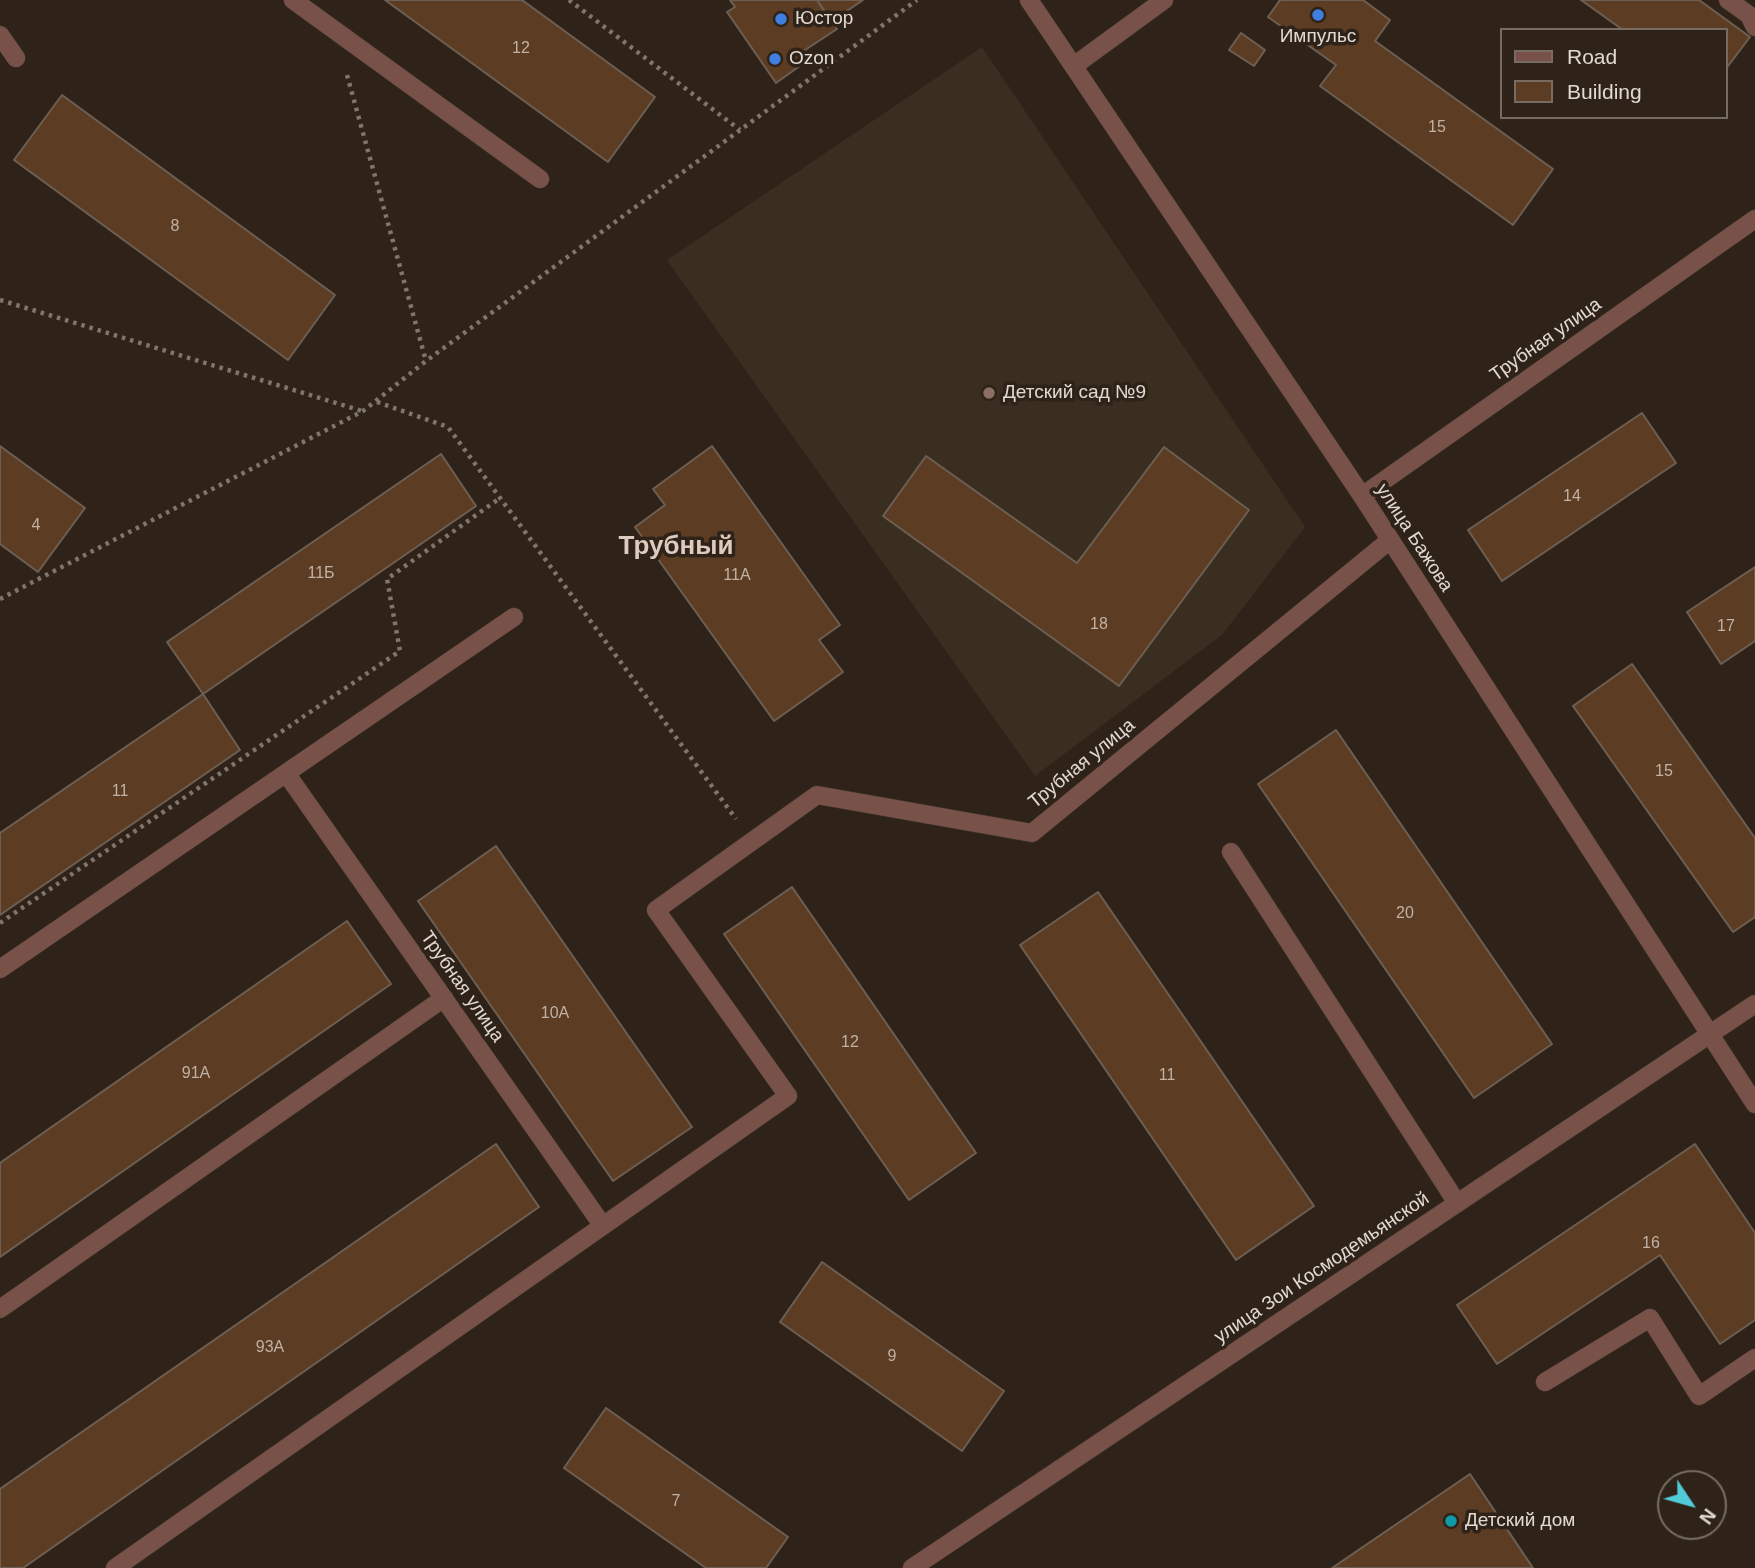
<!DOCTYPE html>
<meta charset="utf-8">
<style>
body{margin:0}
#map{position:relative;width:1755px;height:1568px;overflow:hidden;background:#2f2319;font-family:Helvetica,sans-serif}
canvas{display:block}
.legend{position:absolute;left:1500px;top:28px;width:228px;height:91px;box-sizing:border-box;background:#2f2319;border:2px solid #776c63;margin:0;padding:9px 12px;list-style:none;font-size:21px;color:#e2d9d2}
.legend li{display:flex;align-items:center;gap:14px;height:35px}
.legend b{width:35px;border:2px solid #776c63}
.north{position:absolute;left:1657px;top:1470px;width:70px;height:70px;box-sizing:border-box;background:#2f2319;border:2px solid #776c63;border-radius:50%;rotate:126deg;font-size:19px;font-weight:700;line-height:28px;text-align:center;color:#e2d9d2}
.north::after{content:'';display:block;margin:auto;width:24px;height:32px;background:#52cbd9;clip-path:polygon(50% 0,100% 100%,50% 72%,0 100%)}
</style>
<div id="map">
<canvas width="1755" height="1568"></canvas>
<ul class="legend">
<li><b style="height:9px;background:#785149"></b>Road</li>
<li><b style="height:19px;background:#5c3c22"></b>Building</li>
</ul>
<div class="north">N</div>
</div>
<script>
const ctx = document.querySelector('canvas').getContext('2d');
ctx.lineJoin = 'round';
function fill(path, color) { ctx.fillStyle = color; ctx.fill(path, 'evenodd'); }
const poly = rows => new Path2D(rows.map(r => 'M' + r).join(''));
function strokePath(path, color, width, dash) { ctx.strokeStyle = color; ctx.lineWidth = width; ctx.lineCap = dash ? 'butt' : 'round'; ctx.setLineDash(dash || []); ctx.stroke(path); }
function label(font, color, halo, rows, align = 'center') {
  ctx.font = font + ' Helvetica,sans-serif'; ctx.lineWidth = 7; ctx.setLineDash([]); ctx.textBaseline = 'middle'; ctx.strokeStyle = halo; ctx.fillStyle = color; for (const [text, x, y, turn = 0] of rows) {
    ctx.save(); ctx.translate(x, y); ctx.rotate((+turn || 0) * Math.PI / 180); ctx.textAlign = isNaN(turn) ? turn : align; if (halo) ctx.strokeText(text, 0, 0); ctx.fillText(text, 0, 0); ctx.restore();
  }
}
fill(poly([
 [982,47,1305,527,1222,635,1035,776,667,260]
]), '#392e20');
const building = poly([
 [385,0,522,0,655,97,608,162,385,0],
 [730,0,817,0,837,29,805,50,811,58,776,83,727,12,735,7,730,0],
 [817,0,863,0,831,22,817,0],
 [1280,0,1363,0,1390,20,1375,41,1553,169,1513,225,1320,86,1336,65,1268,17,1280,0],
 [1581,0,1699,0,1750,37,1725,70,1725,30,1623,30,1581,0],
 [1241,33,1265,50,1254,66,1229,50,1241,33],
 [62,95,335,295,288,360,14,160,62,95],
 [1642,413,1676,463,1502,581,1468,530,1642,413],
 [0,446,85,508,38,572,0,544,0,446],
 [712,446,840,625,819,640,843,672,774,721,635,527,665,505,653,489,712,446],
 [1164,447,1249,510,1119,686,883,516,926,456,1077,563,1164,447],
 [441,454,476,506,203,694,167,642,441,454],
 [1755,567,1755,641,1721,664,1687,612,1755,567],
 [1632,664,1755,838,1755,917,1733,932,1573,706,1632,664],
 [203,694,240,750,0,915,0,833,203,694],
 [1336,730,1552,1044,1474,1098,1258,784,1336,730],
 [496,846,692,1127,613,1181,418,901,496,846],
 [792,887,976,1153,909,1200,724,934,792,887],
 [1098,892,1314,1206,1236,1260,1020,945,1098,892],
 [347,921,391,984,0,1257,0,1163,347,921],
 [496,1144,539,1207,23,1568,0,1568,0,1489,496,1144],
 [1695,1144,1755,1233,1755,1320,1720,1344,1660,1255,1497,1364,1457,1305,1695,1144],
 [822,1262,1004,1391,962,1451,780,1322,822,1262],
 [606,1408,788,1537,766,1568,706,1568,564,1468,606,1408],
 [1470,1474,1533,1568,1332,1568,1470,1474]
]);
fill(building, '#5c3c22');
strokePath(building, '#6d5f53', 2);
const minor = poly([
 [293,0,540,179],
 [1029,0,1362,496,1755,1104],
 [1728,0,1749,15,1755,27],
 [0,35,16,58],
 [1075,65,1164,0],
 [1362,496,1755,219],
 [286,773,603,1226],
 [1231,852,1457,1203],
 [0,969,514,617],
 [0,1309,444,998],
 [1545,1382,1650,1318,1699,1396,1755,1358],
 [115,1568,788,1096,656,910,817,795,1032,833,1390,540],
 [912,1568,1755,1004]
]);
strokePath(minor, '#4c4037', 19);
strokePath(poly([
 [569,0,740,130],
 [347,75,426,361],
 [0,300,362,411],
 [377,402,448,427,736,819],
 [0,599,363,411,426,361,917,0],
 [0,923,400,651,387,579,500,498]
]), '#80756c', 4.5, [3.5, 5]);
strokePath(minor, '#785149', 18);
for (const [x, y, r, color] of [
 [1318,15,7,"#3f7fe0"],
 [781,19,7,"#3f7fe0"],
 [775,59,7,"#3f7fe0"],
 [989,393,7,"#8d6e63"],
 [1451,1521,7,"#0f9aa8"]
]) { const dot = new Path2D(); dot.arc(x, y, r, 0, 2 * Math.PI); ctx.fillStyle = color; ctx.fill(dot); strokePath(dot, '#2f2319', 2.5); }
label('16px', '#c0b2a6', null, [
 ["12",521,49],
 ["15",1437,128],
 ["8",175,227],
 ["14",1572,497],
 ["4",36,526],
 ["11Б",321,574],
 ["11А",737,576],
 ["18",1099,625],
 ["17",1726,627],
 ["15",1664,772],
 ["11",120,792],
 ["20",1405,914],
 ["10А",555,1014],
 ["12",850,1043],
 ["91А",196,1074],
 ["11",1167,1076],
 ["16",1651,1244],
 ["93А",270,1348],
 ["9",892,1357],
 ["7",676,1502]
]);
label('19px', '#e2d9d2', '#2f2319', [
 ["Юстор",795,19],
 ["Импульс",1318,37,"center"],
 ["Ozon",789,59],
 ["Детский сад №9",1003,393],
 ["Детский дом",1465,1521]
], 'left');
label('19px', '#e2d9d2', '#2f2319', [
 ["Трубная улица",1546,340,-35],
 ["улица Бажова",1414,538,57],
 ["Трубная улица",1082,764,-39],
 ["Трубная улица",462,987,55],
 ["улица Зои Космодемьянской",1322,1268,-34]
]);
label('bold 26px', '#dccbbe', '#2f2319', [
 ["Трубный",676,547]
]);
</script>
